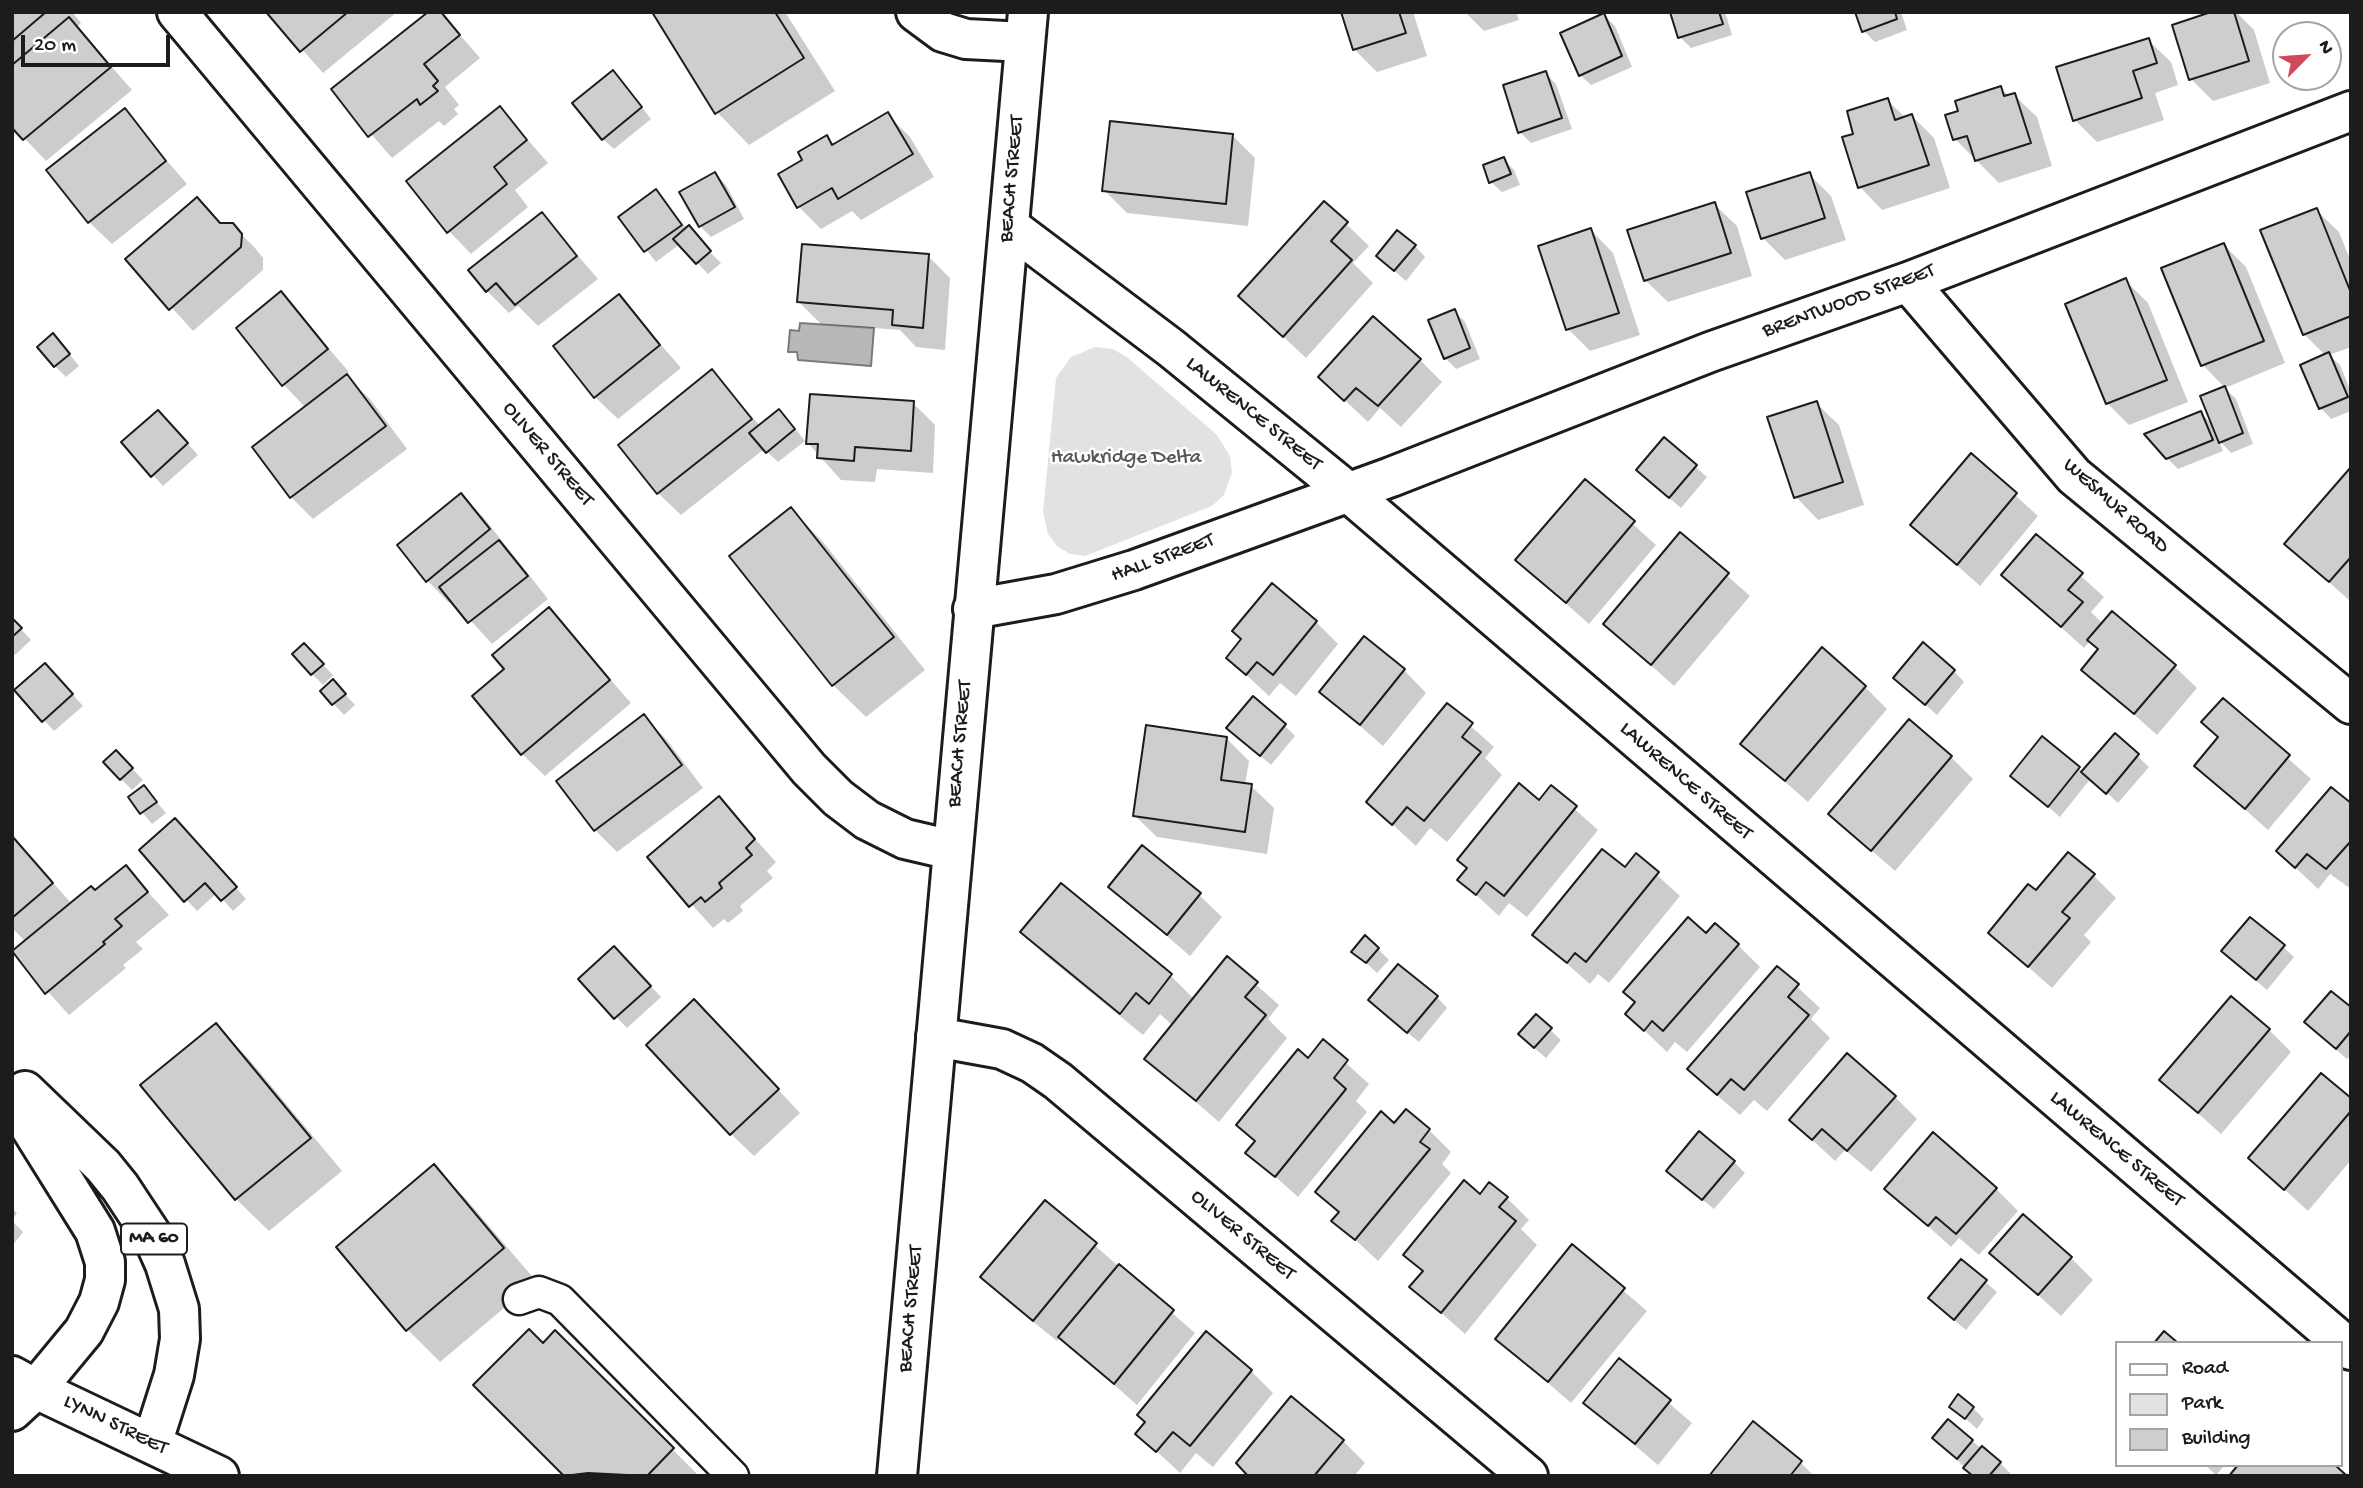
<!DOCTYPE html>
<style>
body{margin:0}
#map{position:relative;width:2363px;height:1488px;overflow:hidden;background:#fff;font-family:"Gochi Hand",sans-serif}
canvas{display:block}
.frame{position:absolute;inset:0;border:14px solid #1c1c1c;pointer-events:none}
.legend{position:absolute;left:2115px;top:1341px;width:228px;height:126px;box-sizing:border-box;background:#fff;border:2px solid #a4a4a4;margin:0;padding:9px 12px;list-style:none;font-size:21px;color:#1c1c1c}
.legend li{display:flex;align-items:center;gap:14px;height:35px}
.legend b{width:35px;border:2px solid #a4a4a4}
.north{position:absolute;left:2272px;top:21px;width:70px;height:70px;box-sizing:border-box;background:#fff;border:2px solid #a4a4a4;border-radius:50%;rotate:65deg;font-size:19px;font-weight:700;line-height:28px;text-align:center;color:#1c1c1c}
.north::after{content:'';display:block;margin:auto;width:24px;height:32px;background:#d1495b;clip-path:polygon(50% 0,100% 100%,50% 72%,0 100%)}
.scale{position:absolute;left:21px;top:35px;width:149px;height:32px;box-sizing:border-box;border:4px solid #1c1c1c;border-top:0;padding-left:9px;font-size:21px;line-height:24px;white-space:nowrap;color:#1c1c1c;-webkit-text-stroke:5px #fff;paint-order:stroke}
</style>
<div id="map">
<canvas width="2363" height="1488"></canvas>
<div class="frame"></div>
<ul class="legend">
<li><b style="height:9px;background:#fff"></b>Road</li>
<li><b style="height:19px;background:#e2e2e2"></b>Park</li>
<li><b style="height:19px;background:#cecece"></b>Building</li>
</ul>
<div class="north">N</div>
<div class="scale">20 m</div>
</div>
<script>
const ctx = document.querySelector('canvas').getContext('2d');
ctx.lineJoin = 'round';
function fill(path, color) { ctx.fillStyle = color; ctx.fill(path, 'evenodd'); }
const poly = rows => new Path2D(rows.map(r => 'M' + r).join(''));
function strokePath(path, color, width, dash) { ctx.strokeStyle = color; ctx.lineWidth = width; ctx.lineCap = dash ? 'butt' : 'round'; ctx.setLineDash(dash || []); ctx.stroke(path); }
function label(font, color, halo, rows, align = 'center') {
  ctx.font = font + ' "Gochi Hand",sans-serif'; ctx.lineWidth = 5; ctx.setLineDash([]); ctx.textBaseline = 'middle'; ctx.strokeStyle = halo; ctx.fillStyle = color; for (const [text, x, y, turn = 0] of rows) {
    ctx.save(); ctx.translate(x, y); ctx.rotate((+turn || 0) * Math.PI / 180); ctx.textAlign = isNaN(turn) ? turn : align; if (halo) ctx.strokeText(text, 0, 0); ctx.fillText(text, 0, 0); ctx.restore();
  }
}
fill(poly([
 [1095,347,1113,349,1128,358,1217,435,1230,456,1232,472,1224,495,1212,506,1085,556,1070,554,1057,546,1048,534,1043,512,1056,378,1071,357]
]), '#e2e2e2');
const water = poly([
 [800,323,874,328,871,366,798,360,797,352,788,352,790,330,799,331,800,323]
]);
fill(water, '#b8b8b8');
strokePath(water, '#7a7a7a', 2);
fill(poly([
 [12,12,72,12,81,23,77,27,132,90,46,161,12,125],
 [269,12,397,12,323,73],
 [440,12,480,58,445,87,459,105,454,109,458,114,444,126,439,121,392,158,333,90],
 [654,12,785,12,835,91,749,145,717,112],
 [1343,12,1413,12,1427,56,1377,72,1355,50],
 [1465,12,1516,12,1519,20,1484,31],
 [1672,12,1725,12,1732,35,1691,48,1680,37],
 [1857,12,1901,12,1907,30,1875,42,1864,31],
 [2217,12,2236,12,2254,30,2270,83,2213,101,2191,79],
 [1604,15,1615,26,1632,67,1591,85,1580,75],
 [2148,40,2171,62,2178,85,2155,93,2164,120,2097,142,2075,120],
 [1545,73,1556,84,1572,129,1531,143,1520,132],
 [623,83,651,119,614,149,603,139],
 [2000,88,2009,96,2014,95,2037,117,2052,166,1999,183,1955,139,1960,112],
 [1887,100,1906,118,1912,116,1934,138,1950,188,1882,210,1860,187,1844,138,1856,135],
 [500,108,548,163,515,190,528,207,471,254,449,231],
 [124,111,187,184,112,244,89,222],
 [888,115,910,137,934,177,861,220,852,211,821,229,799,207,805,161,827,137,835,145],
 [1233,136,1255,158,1248,226,1127,213,1104,190],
 [1503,159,1514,170,1520,185,1502,192,1491,182],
 [715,174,726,185,744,219,711,237,700,226,682,193],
 [1809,174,1831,196,1846,240,1785,260,1763,238],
 [656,191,687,229,721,263,708,274,680,244,656,262,620,217],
 [1324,203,1369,246,1353,263,1373,283,1306,358,1240,296],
 [1714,204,1737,226,1752,276,1668,302,1645,280],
 [2316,210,2339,232,2351,262,2351,347,2329,355,2340,365,2351,392,2351,411,2331,419,2321,408,2326,356,2304,334],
 [542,214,598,279,538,326,518,306,509,313,487,291],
 [221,224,232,225,255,248,263,258,263,270,193,331,128,259],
 [1591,230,1613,253,1640,335,1590,351,1568,329],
 [2224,245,2246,267,2285,363,2225,388,2203,365],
 [1415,246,1425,257,1406,281,1389,266],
 [928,256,950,278,945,350,916,347,900,330,821,324,799,302],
 [2126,281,2148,303,2188,402,2129,425,2107,403],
 [281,293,349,372,345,375,370,399,407,449,313,519,291,497,306,408,283,384],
 [619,296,681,368,618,419,595,397],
 [1454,311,1465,322,1480,359,1456,369,1445,358],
 [63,346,79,366,66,377,55,366],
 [1420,360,1442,382,1401,427,1380,408,1368,422,1320,377],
 [712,372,760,426,790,422,805,441,778,462,764,449,681,515,658,493],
 [2225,388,2236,399,2253,444,2231,453,2218,439,2223,451,2178,469,2167,458,2201,413,2215,427],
 [913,403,935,425,933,473,877,469,875,482,841,480,808,443],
 [1816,403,1839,425,1864,505,1818,520,1796,497],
 [169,423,198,455,163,486,153,475],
 [1664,439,1707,477,1681,508,1649,481],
 [1971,455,2038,516,1980,586,1912,525],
 [2351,470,2351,602,2287,544],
 [1585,481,1656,545,1589,624,1517,560],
 [461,495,483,517,548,599,492,644,452,600,449,603,427,580],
 [791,509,823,542,925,670,866,717,833,685],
 [1680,534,1750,596,1674,686,1605,624],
 [2037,536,2104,597,2091,612,2103,624,2174,666,2197,688,2157,735,2083,669,2100,650,2090,641,2084,648,2003,575],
 [549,610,631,703,545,776,522,754,506,669],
 [12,619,31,640,15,655,12,652],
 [1316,622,1338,644,1296,696,1280,683,1269,696,1228,658],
 [304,645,333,675,323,685,312,674],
 [1404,670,1426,693,1383,746,1321,692],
 [1954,671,1964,682,1937,715,1895,678],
 [56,676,83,706,54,731,44,720],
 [333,681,355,705,344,715,322,691],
 [1865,687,1887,709,1808,802,1742,744],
 [2223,700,2311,779,2268,830,2196,766,2220,738],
 [1447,705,1494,747,1485,758,1502,775,1447,842,1430,828,1416,846,1368,802],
 [644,717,666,739,703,788,617,852,595,830],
 [1284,725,1295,736,1271,765,1228,728],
 [2115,735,2149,767,2118,803,2091,778,2060,817,2012,776,2042,739,2083,772],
 [1226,738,1249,761,1245,785,1251,786,1274,808,1267,854,1157,837,1134,815],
 [1951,757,1973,779,1895,871,1830,814],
 [127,763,143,780,132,790,121,779],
 [144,787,166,813,152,824,130,798],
 [1551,788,1598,830,1527,917,1509,903,1499,916,1460,880],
 [719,799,776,862,767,871,773,878,740,906,743,911,728,923,724,919,713,928,649,857],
 [2351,806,2351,889,2330,874,2318,889,2278,851],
 [186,831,246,899,233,911,217,893,197,911,141,850],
 [12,837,72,904,95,893,126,868,169,915,136,942,143,949,123,965,126,968,69,1015,13,953,26,942,12,928],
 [1636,856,1680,896,1609,983,1598,974,1590,984,1534,935,1625,869],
 [2093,875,2116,898,2084,935,2091,942,2052,988,1990,933,2036,893],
 [1061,886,1171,976,1194,999,1227,959,1279,1005,1268,1019,1287,1038,1219,1122,1146,1059,1173,1026,1160,1014,1143,1035,1045,955,1023,932],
 [1110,887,1199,895,1222,917,1190,956],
 [1738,945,1760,967,1687,1052,1675,1042,1667,1052,1627,1014],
 [2283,947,2294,957,2267,990,2234,962],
 [614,948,661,997,627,1028,580,979],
 [1378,949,1389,960,1377,973,1353,951],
 [1777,968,1820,1008,1811,1019,1830,1038,1767,1111,1754,1100,1740,1115,1712,1091],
 [1437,997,1447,1008,1419,1042,1381,1011],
 [2351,1010,2351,1055,2347,1059,2317,1033],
 [1536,1017,1561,1040,1546,1058,1531,1045],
 [716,1023,800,1113,754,1156,731,1134],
 [216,1026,248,1058,342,1171,269,1231,236,1199],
 [2269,1030,2291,1052,2221,1134,2161,1080],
 [1323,1042,1369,1084,1356,1101,1367,1112,1298,1197,1248,1152,1256,1142,1238,1125,1308,1061],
 [1895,1097,1917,1119,1871,1172,1845,1150,1835,1161,1791,1120],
 [2351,1100,2351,1160,2308,1211,2250,1158],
 [1395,1125,1429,1130,1451,1152,1442,1164,1451,1173,1378,1261,1334,1220,1339,1214,1318,1192],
 [1734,1162,1745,1173,1714,1209,1679,1181],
 [433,1166,466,1199,536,1281,440,1362,408,1330,338,1247],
 [1886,1188,1996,1189,2018,1211,1979,1255,1959,1238,1951,1247],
 [1480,1196,1507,1198,1529,1220,1521,1229,1537,1245,1465,1334,1412,1287,1423,1273,1405,1255],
 [1045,1202,1195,1333,1137,1405,1060,1337,1057,1341,1005,1299,983,1277],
 [12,1208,17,1213,12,1220],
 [12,1221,23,1232,12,1246],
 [1572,1247,1647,1311,1571,1403,1498,1339],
 [1992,1253,2071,1258,2093,1280,2061,1316],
 [1961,1261,1997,1292,1966,1330,1941,1309],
 [555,1332,699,1476,566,1476,475,1385,543,1346],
 [1620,1361,1692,1423,1658,1465,1585,1403],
 [1251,1371,1273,1393,1213,1467,1196,1453,1180,1473,1137,1433],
 [1952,1406,1973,1408,1984,1419,1977,1429],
 [1343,1441,1365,1463,1354,1476,1251,1476],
 [1972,1441,2000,1463,2011,1474,2009,1476,1974,1476,1945,1449],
 [1801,1463,1814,1476,1712,1476],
 [2205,1465,2225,1465,2216,1475]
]), '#0003');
const building = poly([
 [12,12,46,12,12,41,12,12],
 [266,12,348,12,300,52,266,12],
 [428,12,441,12,460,35,424,64,438,81,433,86,438,91,420,105,417,99,368,137,331,89,428,12],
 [652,12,775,12,804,58,715,114,652,12],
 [1341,12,1399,12,1406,33,1353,50,1341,12],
 [1670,12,1719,12,1723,24,1678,38,1670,12],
 [1855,12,1895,12,1897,19,1862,32,1855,12],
 [2211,12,2234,12,2249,61,2189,80,2172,25,2211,12],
 [1604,13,1622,56,1579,76,1560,33,1604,13],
 [69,17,111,67,23,140,12,128,12,65,69,17],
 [2149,38,2157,63,2133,71,2142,98,2073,121,2056,67,2149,38],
 [613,70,642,107,602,140,572,103,613,70],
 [1546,71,1562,118,1518,133,1503,85,1546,71],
 [2001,86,2004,96,2015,93,2031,143,1975,161,1967,136,1953,140,1945,115,1958,111,1955,101,2001,86],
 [1888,98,1895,120,1912,114,1929,165,1858,188,1842,137,1853,134,1847,111,1888,98],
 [500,106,527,140,494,167,507,184,447,233,406,181,500,106],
 [125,108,166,161,88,223,46,170,125,108],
 [888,112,913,154,838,199,832,188,797,208,778,174,802,160,798,152,827,135,832,145,888,112],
 [1110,121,1233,134,1226,204,1102,191,1110,121],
 [1504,157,1511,174,1489,183,1483,165,1504,157],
 [715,172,735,207,699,227,679,192,715,172],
 [1810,172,1825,218,1761,239,1746,192,1810,172],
 [656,189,682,225,644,252,618,217,656,189],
 [197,197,220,223,233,223,242,234,241,247,169,310,125,259,197,197],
 [1324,201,1348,222,1331,241,1352,260,1283,337,1238,296,1324,201],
 [1715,202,1731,253,1644,281,1627,230,1715,202],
 [2317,208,2351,293,2351,316,2303,335,2260,230,2317,208],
 [542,212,577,256,515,305,496,283,486,292,468,270,542,212],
 [689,225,711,251,696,264,673,239,689,225],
 [1591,228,1619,313,1566,330,1538,246,1591,228],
 [1397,230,1416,245,1394,271,1376,256,1397,230],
 [2224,243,2264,341,2201,366,2161,268,2224,243],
 [802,244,929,254,923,328,892,325,893,310,797,302,802,244],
 [2126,278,2167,380,2106,404,2065,304,2126,278],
 [281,291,328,349,282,386,236,328,281,291],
 [619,294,660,345,594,398,553,346,619,294],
 [1455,309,1470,348,1444,359,1428,320,1455,309],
 [1373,316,1421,359,1378,406,1356,388,1344,401,1318,377,1373,316],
 [53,333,70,354,54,367,37,347,53,333],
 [2329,352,2348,397,2319,409,2300,365,2329,352],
 [712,369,752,419,657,494,618,445,712,369],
 [347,374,386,426,290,498,252,447,347,374],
 [2225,386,2243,433,2219,443,2200,396,2225,386],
 [810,394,914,401,911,451,855,447,854,461,817,458,818,444,806,444,810,394],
 [1817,401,1843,482,1794,498,1767,417,1817,401],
 [779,409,795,429,766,453,749,433,779,409],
 [158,410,188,443,151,477,121,442,158,410],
 [2201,411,2213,440,2166,459,2144,434,2201,411],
 [1664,437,1697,465,1669,498,1636,470,1664,437],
 [1971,453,2017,493,1957,565,1910,525,1971,453],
 [2351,467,2351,557,2329,582,2284,544,2351,467],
 [1585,479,1635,521,1566,603,1515,560,1585,479],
 [461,493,490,529,426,582,397,545,461,493],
 [791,507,894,637,832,686,729,556,791,507],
 [1680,532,1729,573,1651,665,1603,624,1680,532],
 [2036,534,2083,573,2068,590,2083,602,2061,627,2001,575,2036,534],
 [499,540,528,576,468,623,439,587,499,540],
 [1272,583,1317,621,1273,675,1257,662,1246,675,1226,658,1241,639,1232,631,1272,583],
 [549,607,610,680,521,755,472,696,504,669,492,655,549,607],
 [2112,611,2176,665,2134,714,2081,670,2098,649,2087,640,2112,611],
 [12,618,22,628,12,637,12,618],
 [1364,636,1405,669,1360,725,1319,692,1364,636],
 [1923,642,1955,670,1925,705,1893,678,1923,642],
 [304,643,324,664,311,675,292,654,304,643],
 [1822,647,1866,686,1785,781,1740,744,1822,647],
 [45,663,73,694,42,722,14,690,45,663],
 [333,679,346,694,332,705,320,691,333,679],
 [1253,696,1286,724,1260,756,1226,728,1253,696],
 [2223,698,2290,755,2245,809,2194,766,2218,737,2201,722,2223,698],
 [1447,703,1473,723,1462,737,1481,752,1424,821,1407,807,1392,825,1366,802,1447,703],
 [644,714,682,765,594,831,556,781,644,714],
 [1909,719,1952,756,1871,851,1828,814,1909,719],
 [1146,725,1227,737,1221,780,1252,784,1245,832,1133,816,1146,725],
 [2115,733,2139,754,2106,794,2081,772,2115,733],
 [2042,736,2080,767,2048,807,2010,776,2042,736],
 [116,750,133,768,120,780,103,762,116,750],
 [1519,783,1539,800,1551,785,1577,806,1504,896,1486,882,1476,895,1457,880,1467,868,1457,860,1519,783],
 [144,785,157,802,140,814,128,797,144,785],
 [2331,787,2351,803,2351,841,2326,869,2307,854,2295,868,2276,851,2331,787],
 [719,796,755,839,746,848,752,855,719,883,722,888,705,902,701,897,689,907,647,857,719,796],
 [175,818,237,887,221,901,205,883,184,902,139,850,175,818],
 [12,836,53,883,12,918,12,836],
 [1142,845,1201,893,1167,935,1108,887,1142,845],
 [1602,849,1625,867,1636,853,1659,872,1586,962,1575,953,1567,963,1532,935,1602,849],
 [2068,852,2095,874,2062,912,2070,918,2028,967,1988,933,2028,884,2036,890,2068,852],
 [126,865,148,892,115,919,122,926,103,942,105,944,45,994,12,951,91,886,95,890,126,865],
 [1061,883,1172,974,1149,1004,1136,993,1120,1014,1020,932,1061,883],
 [1688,917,1706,933,1715,923,1739,944,1663,1031,1652,1021,1644,1031,1625,1014,1635,1002,1623,992,1688,917],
 [2250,917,2285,945,2256,980,2221,951,2250,917],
 [1365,935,1379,948,1366,963,1351,952,1365,935],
 [614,946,651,986,614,1019,578,979,614,946],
 [1227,956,1258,982,1245,997,1266,1015,1196,1101,1144,1059,1227,956],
 [1398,964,1438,996,1407,1033,1368,1000,1398,964],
 [1777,966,1799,984,1788,997,1809,1015,1744,1090,1731,1079,1717,1095,1687,1069,1777,966],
 [2331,991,2351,1007,2351,1031,2336,1049,2304,1022,2331,991],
 [2231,996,2270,1029,2198,1113,2159,1080,2231,996],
 [694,999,779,1089,730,1135,646,1045,694,999],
 [1536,1014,1552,1028,1534,1048,1518,1034,1536,1014],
 [216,1023,311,1138,235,1200,140,1085,216,1023],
 [1323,1039,1348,1060,1334,1078,1346,1089,1275,1177,1245,1153,1255,1141,1236,1125,1298,1049,1308,1058,1323,1039],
 [1847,1053,1896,1096,1847,1151,1822,1129,1812,1140,1789,1120,1847,1053],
 [2321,1073,2351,1098,2351,1111,2284,1190,2248,1158,2321,1073],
 [1406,1109,1430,1129,1420,1142,1430,1149,1355,1240,1331,1221,1339,1212,1315,1192,1381,1111,1394,1123,1406,1109],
 [1699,1131,1735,1161,1702,1200,1666,1171,1699,1131],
 [1933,1132,1997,1188,1956,1234,1936,1217,1928,1226,1884,1189,1933,1132],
 [434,1164,504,1248,406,1331,336,1247,434,1164],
 [1464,1180,1480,1194,1489,1182,1508,1197,1499,1207,1516,1221,1441,1313,1409,1287,1423,1271,1403,1255,1464,1180],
 [1045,1200,1097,1243,1033,1321,980,1277,1045,1200],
 [2023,1214,2072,1257,2038,1295,1989,1253,2023,1214],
 [1572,1244,1625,1288,1548,1382,1495,1339,1572,1244],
 [1961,1259,1987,1280,1954,1320,1928,1298,1961,1259],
 [1119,1264,1174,1310,1114,1384,1058,1337,1119,1264],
 [529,1329,543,1343,555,1330,674,1448,647,1476,588,1473,564,1476,473,1385,529,1329],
 [1206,1331,1252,1370,1190,1446,1173,1432,1156,1452,1135,1434,1145,1422,1137,1415,1206,1331],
 [2164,1331,2178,1343,2154,1343,2164,1331],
 [1619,1358,1671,1400,1635,1444,1583,1403,1619,1358],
 [1958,1394,1974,1407,1965,1419,1949,1407,1958,1394],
 [1291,1396,1344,1440,1314,1476,1248,1476,1236,1463,1291,1396],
 [1948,1419,1973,1440,1957,1459,1932,1438,1948,1419],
 [1753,1421,1802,1461,1790,1476,1709,1476,1753,1421],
 [1982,1446,2001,1462,1989,1476,1973,1476,1963,1468,1982,1446],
 [2238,1465,2335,1465,2347,1476,2229,1476,2238,1465]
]);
fill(building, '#cecece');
strokePath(building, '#1c1c1c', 2);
const service = poly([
 [519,1299,539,1292,560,1300,733,1476]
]);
const minor = poly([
 [916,12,943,32,966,39,1025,42],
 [1009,226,1171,348,1348,492,2351,1350],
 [1908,282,2074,476,2351,704],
 [973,609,1056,594,1134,570,1391,477,1710,352,1908,282,2351,111],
 [12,1411,36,1389]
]);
const tertiary = poly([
 [177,12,809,769,838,798,867,820,905,839,952,850],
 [936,1037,1002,1049,1032,1063,1058,1081,1528,1476]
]);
const secondary = poly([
 [12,1376,36,1389],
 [897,1476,1028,12]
]);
const primary = poly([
 [25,1091,103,1166,120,1187,153,1237,165,1264,179,1309,180,1339,174,1375,152,1444],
 [12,1098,95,1231,105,1262,105,1280,99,1302,84,1331,36,1389,219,1476]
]);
strokePath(service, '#1c1c1c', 35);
strokePath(minor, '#1c1c1c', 44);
strokePath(tertiary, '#1c1c1c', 44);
strokePath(secondary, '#1c1c1c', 44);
strokePath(primary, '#1c1c1c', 44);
strokePath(service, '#fff', 30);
strokePath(minor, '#fff', 38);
strokePath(tertiary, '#fff', 38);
strokePath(secondary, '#fff', 38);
strokePath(primary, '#fff', 38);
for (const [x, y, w] of [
 [154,1239,66]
]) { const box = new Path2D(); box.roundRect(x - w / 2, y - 15.5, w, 31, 5); ctx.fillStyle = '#fff'; ctx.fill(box); strokePath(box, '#1c1c1c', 2); }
label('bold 19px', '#1c1c1c', null, [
 ["MA 60",154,1239]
]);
label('21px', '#1c1c1c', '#fff', [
 ["BEACH STREET",1013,179,-85],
 ["BRENTWOOD STREET",1849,302,-20],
 ["LAWRENCE STREET",1253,415,39],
 ["OLIVER STREET",547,455,50],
 ["WESMUR ROAD",2115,507,41],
 ["HALL STREET",1163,559,-20],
 ["BEACH STREET",961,744,-85],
 ["LAWRENCE STREET",1685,782,41],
 ["LAWRENCE STREET",2116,1150,40],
 ["OLIVER STREET",1242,1236,40],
 ["BEACH STREET",912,1309,-85],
 ["LYNN STREET",115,1426,26]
]);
label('21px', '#575757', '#fff', [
 ["Hawkridge Delta",1126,459]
]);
</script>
